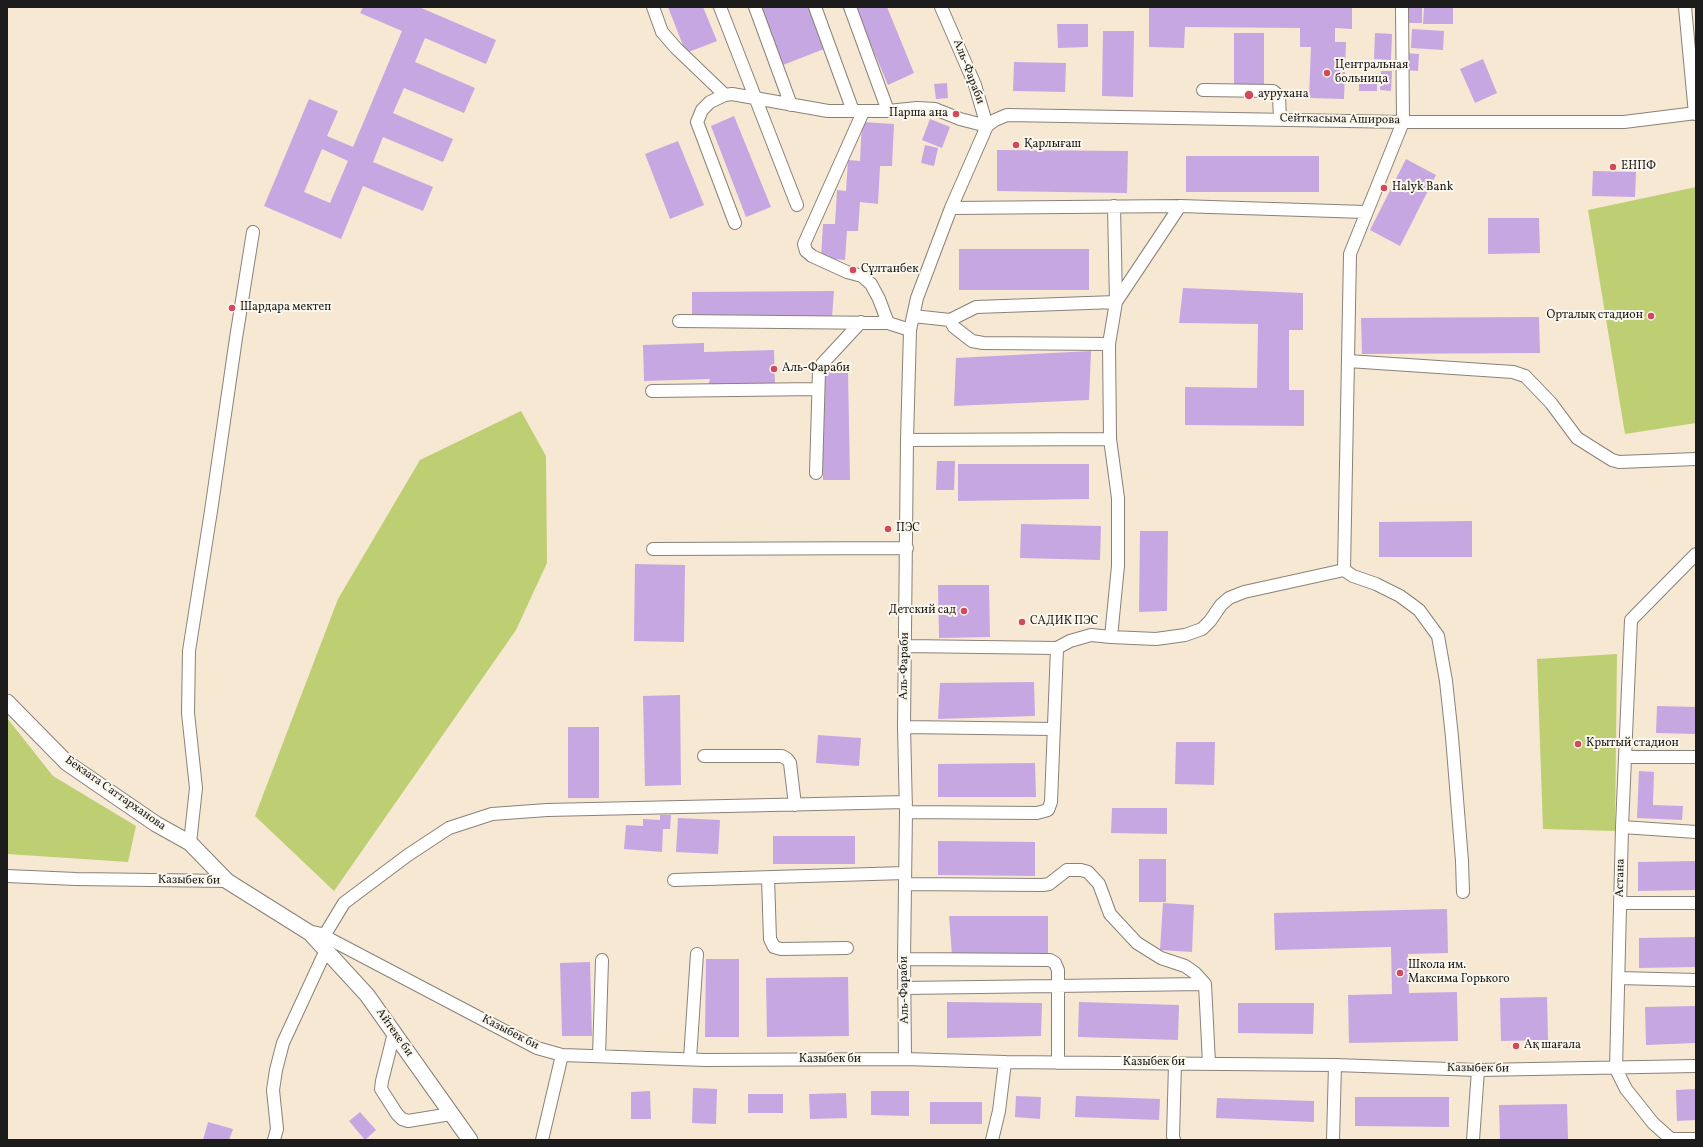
<!DOCTYPE html>
<meta charset="utf-8">
<style>
body{margin:0}
#map{position:relative;width:1703px;height:1147px;overflow:hidden;background:#f6e8d3;font-family:Vollkorn,serif}
canvas{display:block}
.frame{position:absolute;inset:0;border:8px solid #1c1c1c;pointer-events:none}
</style>
<div id="map">
<canvas width="1703" height="1147"></canvas>
<div class="frame"></div>
</div>
<script>
const ctx = document.querySelector('canvas').getContext('2d');
ctx.lineJoin = 'round';
function fill(path, color) { ctx.fillStyle = color; ctx.fill(path, 'evenodd'); }
const poly = rows => new Path2D(rows.map(r => 'M' + r).join(''));
function strokePath(path, color, width, dash) { ctx.strokeStyle = color; ctx.lineWidth = width; ctx.lineCap = dash ? 'butt' : 'round'; ctx.setLineDash(dash || []); ctx.stroke(path); }
function label(font, color, halo, rows, align = 'center') {
  ctx.font = font + ' Vollkorn,serif'; ctx.lineWidth = 4; ctx.setLineDash([]); ctx.textBaseline = 'middle'; ctx.strokeStyle = halo; ctx.fillStyle = color; for (const [text, x, y, turn = 0] of rows) {
    ctx.save(); ctx.translate(x, y); ctx.rotate((+turn || 0) * Math.PI / 180); ctx.textAlign = isNaN(turn) ? turn : align; if (halo) ctx.strokeText(text, 0, 0); ctx.fillText(text, 0, 0); ctx.restore();
  }
}
fill(poly([
 [1696,187,1696,423,1625,434,1588,210],
 [521,411,546,456,547,563,516,630,334,891,255,816,338,599,420,460],
 [1617,654,1615,831,1543,829,1537,659],
 [7,718,53,776,136,826,128,862,7,854]
]), '#bdcf72');
fill(poly([
 [363,7,419,7,496,40,486,64,425,38,415,62,475,88,464,113,404,88,393,113,453,139,443,162,383,137,373,162,433,187,423,211,363,186,341,239,264,206,309,99,338,111,327,136,353,147,402,31,360,13],
 [322,149,348,161,330,203,304,192],
 [668,7,703,7,717,41,686,53],
 [760,7,808,7,824,49,783,65],
 [855,7,887,7,914,73,888,85],
 [1149,7,1352,7,1352,29,1335,28,1335,42,1346,42,1344,99,1309,98,1311,47,1300,47,1300,28,1185,27,1184,48,1149,47],
 [1409,7,1422,7,1422,23,1409,23],
 [1424,7,1453,7,1453,24,1423,24],
 [1057,24,1088,24,1088,47,1058,48],
 [1412,29,1444,31,1443,50,1411,48],
 [1103,31,1134,31,1133,97,1102,96],
 [1234,33,1264,33,1264,87,1234,87],
 [1375,33,1392,34,1391,60,1374,59],
 [1405,53,1419,54,1418,71,1404,70],
 [1483,59,1497,93,1475,103,1460,69],
 [1014,62,1066,63,1065,92,1013,91],
 [1381,71,1392,71,1391,91,1380,90],
 [1359,79,1377,79,1377,91,1359,91],
 [947,83,948,98,936,99,934,84],
 [734,116,771,207,746,217,711,126],
 [930,119,950,127,942,148,922,140],
 [862,122,894,124,892,166,880,166,878,204,860,202,858,231,847,231,845,260,821,258,823,224,835,224,837,190,846,191,848,160,860,161],
 [678,141,704,205,670,219,645,154],
 [925,145,938,148,934,166,921,163],
 [997,150,1128,151,1127,193,997,191],
 [1186,156,1319,156,1319,192,1186,192],
 [1406,159,1436,175,1400,246,1370,230],
 [1593,171,1636,172,1635,197,1592,196],
 [1488,218,1539,218,1540,253,1488,254],
 [959,249,1089,249,1089,290,959,290],
 [1183,288,1303,293,1303,330,1289,330,1289,390,1304,390,1304,426,1185,425,1185,387,1257,388,1258,324,1179,323],
 [834,291,832,317,692,316,692,292],
 [1539,317,1540,353,1362,354,1361,318],
 [704,343,704,352,774,350,775,383,708,385,710,379,644,381,643,345],
 [1091,351,1089,400,954,406,956,358],
 [848,371,850,480,823,480,822,372],
 [937,461,955,461,954,490,936,490],
 [958,464,1089,464,1089,499,958,501],
 [1472,521,1472,557,1379,557,1379,522],
 [1021,524,1101,526,1100,560,1020,558],
 [1140,531,1168,531,1167,611,1139,612],
 [635,564,685,565,684,642,634,641],
 [938,585,989,585,990,637,939,638],
 [1034,682,1035,716,938,719,940,683],
 [680,695,681,785,645,786,643,696],
 [1657,706,1696,707,1696,734,1656,733],
 [568,727,599,727,599,798,568,798],
 [818,735,861,738,859,766,816,763],
 [1176,742,1215,742,1214,785,1175,784],
 [1035,763,1036,797,938,797,938,764],
 [1639,771,1654,772,1653,805,1683,806,1682,820,1637,818],
 [1112,808,1167,808,1167,834,1111,833],
 [660,815,671,815,670,829,663,829,662,852,624,849,626,825,643,826,643,819,660,820],
 [678,818,720,820,718,854,676,852],
 [773,836,855,836,855,864,773,864],
 [938,841,1035,842,1035,876,938,875],
 [1139,859,1166,859,1166,902,1139,902],
 [1696,861,1696,890,1638,891,1638,862],
 [1163,903,1194,905,1192,952,1160,950],
 [1447,909,1448,953,1408,954,1409,993,1457,992,1458,1041,1349,1043,1348,995,1392,994,1391,947,1275,950,1274,913],
 [949,916,1048,916,1048,953,952,955],
 [1696,937,1696,967,1639,968,1639,938],
 [706,959,739,959,739,1037,705,1037],
 [590,962,592,1036,562,1036,560,963],
 [848,977,849,1036,767,1037,766,978],
 [1547,997,1548,1040,1501,1041,1500,998],
 [947,1002,1042,1003,1041,1036,947,1038],
 [1079,1002,1179,1005,1178,1040,1078,1037],
 [1238,1003,1314,1003,1313,1034,1238,1033],
 [1696,1006,1696,1043,1646,1045,1645,1007],
 [693,1088,717,1089,716,1124,692,1123],
 [1696,1089,1696,1120,1677,1121,1676,1090],
 [650,1091,651,1119,631,1119,631,1092],
 [871,1091,909,1091,909,1116,871,1115],
 [846,1093,847,1118,810,1119,809,1094],
 [748,1094,783,1094,783,1113,748,1113],
 [1016,1096,1041,1097,1040,1119,1015,1117],
 [1076,1096,1160,1099,1159,1120,1075,1117],
 [1355,1097,1449,1097,1449,1127,1355,1126],
 [1217,1098,1314,1101,1314,1122,1216,1118],
 [930,1102,982,1102,982,1124,930,1124],
 [1567,1104,1568,1139,1500,1140,1499,1105],
 [360,1112,376,1130,365,1140,349,1121],
 [208,1122,233,1129,229,1140,203,1140]
]), '#c7a7e1');
const minor = poly([
 [653,7,662,32,676,48,725,95],
 [720,7,797,205],
 [755,7,791,105],
 [815,7,853,111],
 [850,7,888,111],
 [1402,7,1403,122,1350,254,1344,570,1353,576,1376,584,1400,596,1419,610,1438,636,1446,681,1452,737,1462,861,1463,892],
 [1685,7,1695,114],
 [1203,90,1273,91,1279,96,1280,119],
 [863,112,804,244,806,251,812,256,847,272,862,276,871,284,879,299,888,323],
 [987,126,995,120,1007,115,1403,122,1624,122,1696,113],
 [951,208,1180,206,1365,212],
 [735,223,697,122,702,110,710,102,725,95,732,94,828,111,888,111,917,108,935,109,960,119,987,126],
 [913,316,950,320,976,307,1116,302,1114,206],
 [950,320,954,327,972,341,983,343,1109,344],
 [679,321,888,323,910,330],
 [1348,361,1513,372,1525,376,1551,403,1577,438,1612,460,1619,462,1696,459],
 [652,391,818,389],
 [907,440,1110,439],
 [816,473,819,371,822,364,861,322],
 [653,549,907,548],
 [1111,637,1156,639,1185,635,1202,629,1210,621,1221,605,1229,598,1244,592,1344,570],
 [905,646,1057,648,1070,641,1091,635,1111,637,1118,566,1118,498,1110,439,1109,344,1116,302,1180,206],
 [904,727,1054,729],
 [704,756,782,756,787,759,790,763,795,805],
 [1626,757,1696,757],
 [906,802,547,810,492,814,449,828,408,855,344,903,324,936,537,1048,562,1055,706,1060,905,1059,1005,1062,1335,1065,1478,1070,1696,1066],
 [906,812,1037,813,1048,810,1051,802,1057,648],
 [1622,827,1696,832],
 [190,843,196,788,188,713,189,651,211,511,236,338,253,232],
 [7,876,76,879,227,881],
 [768,878,770,939,774,947,781,949,847,948],
 [674,880,905,873],
 [905,884,1043,885,1049,884,1067,870,1081,870,1088,872,1099,884,1110,914,1137,943,1161,958,1185,966,1195,973,1205,984,1209,1063],
 [1621,903,1696,903],
 [904,959,1050,960,1055,963,1058,970,1058,1063],
 [1619,978,1696,980],
 [904,988,1205,984],
 [394,1033,382,1081,381,1089,397,1114,402,1119,408,1121,451,1114],
 [599,1056,602,960],
 [690,1059,697,954],
 [905,1059,904,959,906,812,904,727,907,440,910,330,917,298,951,208,987,126,975,85,941,7],
 [1671,1139,1696,1139],
 [274,1140,277,1129,273,1090,276,1070,283,1043,326,950],
 [542,1140,562,1055],
 [992,1140,999,1111,1005,1062],
 [1174,1140,1173,1136,1175,1064],
 [1333,1140,1335,1065],
 [1473,1140,1478,1070],
 [1672,1140,1653,1123,1626,1089,1616,1069,1622,827,1631,620,1696,554]
]);
const tertiary = poly([
 [7,702,67,763,156,824,190,843,227,881,310,933,324,936],
 [310,933,367,995,470,1140]
]);
strokePath(minor, '#898278', 14);
strokePath(tertiary, '#898278', 17);
strokePath(minor, '#fff', 12);
strokePath(tertiary, '#fff', 15);
for (const [x, y, r, color] of [
 [1327,73,4,"#d1495b"],
 [1249,95,5,"#d1495b"],
 [956,114,4,"#d1495b"],
 [1016,145,4,"#d1495b"],
 [1613,167,4,"#d1495b"],
 [1384,188,4,"#d1495b"],
 [853,270,4,"#d1495b"],
 [232,308,4,"#d1495b"],
 [1651,316,4,"#d1495b"],
 [774,369,4,"#d1495b"],
 [888,529,4,"#d1495b"],
 [964,611,4,"#d1495b"],
 [1022,622,4,"#d1495b"],
 [1578,744,4,"#d1495b"],
 [1400,973,4,"#d1495b"],
 [1516,1046,4,"#d1495b"]
]) { const dot = new Path2D(); dot.arc(x, y, r, 0, 2 * Math.PI); ctx.fillStyle = color; ctx.fill(dot); strokePath(dot, '#fbf7ec', 1.5); }
label('12px', '#1c1c1c', '#fbf7ec', [
 ["Центральная",1335,66],
 ["больница",1335,80],
 ["аурухана",1258,95],
 ["Парша ана",948,114,"right"],
 ["Қарлығаш",1024,145],
 ["ЕНПФ",1621,167],
 ["Halyk Bank",1392,188],
 ["Сұлтанбек",861,270],
 ["Шардара мектеп",240,308],
 ["Орталық стадион",1643,316,"right"],
 ["Аль-Фараби",782,369],
 ["ПЭС",896,529],
 ["Детский сад",956,611,"right"],
 ["САДИК ПЭС",1030,622],
 ["Крытый стадион",1586,744],
 ["Школа им.",1408,966],
 ["Максима Горького",1408,980],
 ["Ақ шағала",1524,1046]
], 'left');
label('12px', '#1c1c1c', '#fbf7ec', [
 ["Аль-Фараби",968,72,69],
 ["Сейткасыма Аширова",1340,120,1],
 ["Аль-Фараби",905,666,-89],
 ["Бекзата Саттарханова",115,794,35],
 ["Астана",1621,878,-89],
 ["Казыбек би",189,881,1],
 ["Аль-Фараби",905,990,-91],
 ["Айтеке би",394,1033,55],
 ["Казыбек би",510,1033,27],
 ["Казыбек би",830,1060],
 ["Казыбек би",1154,1063],
 ["Казыбек би",1478,1069,1]
]);
</script>
